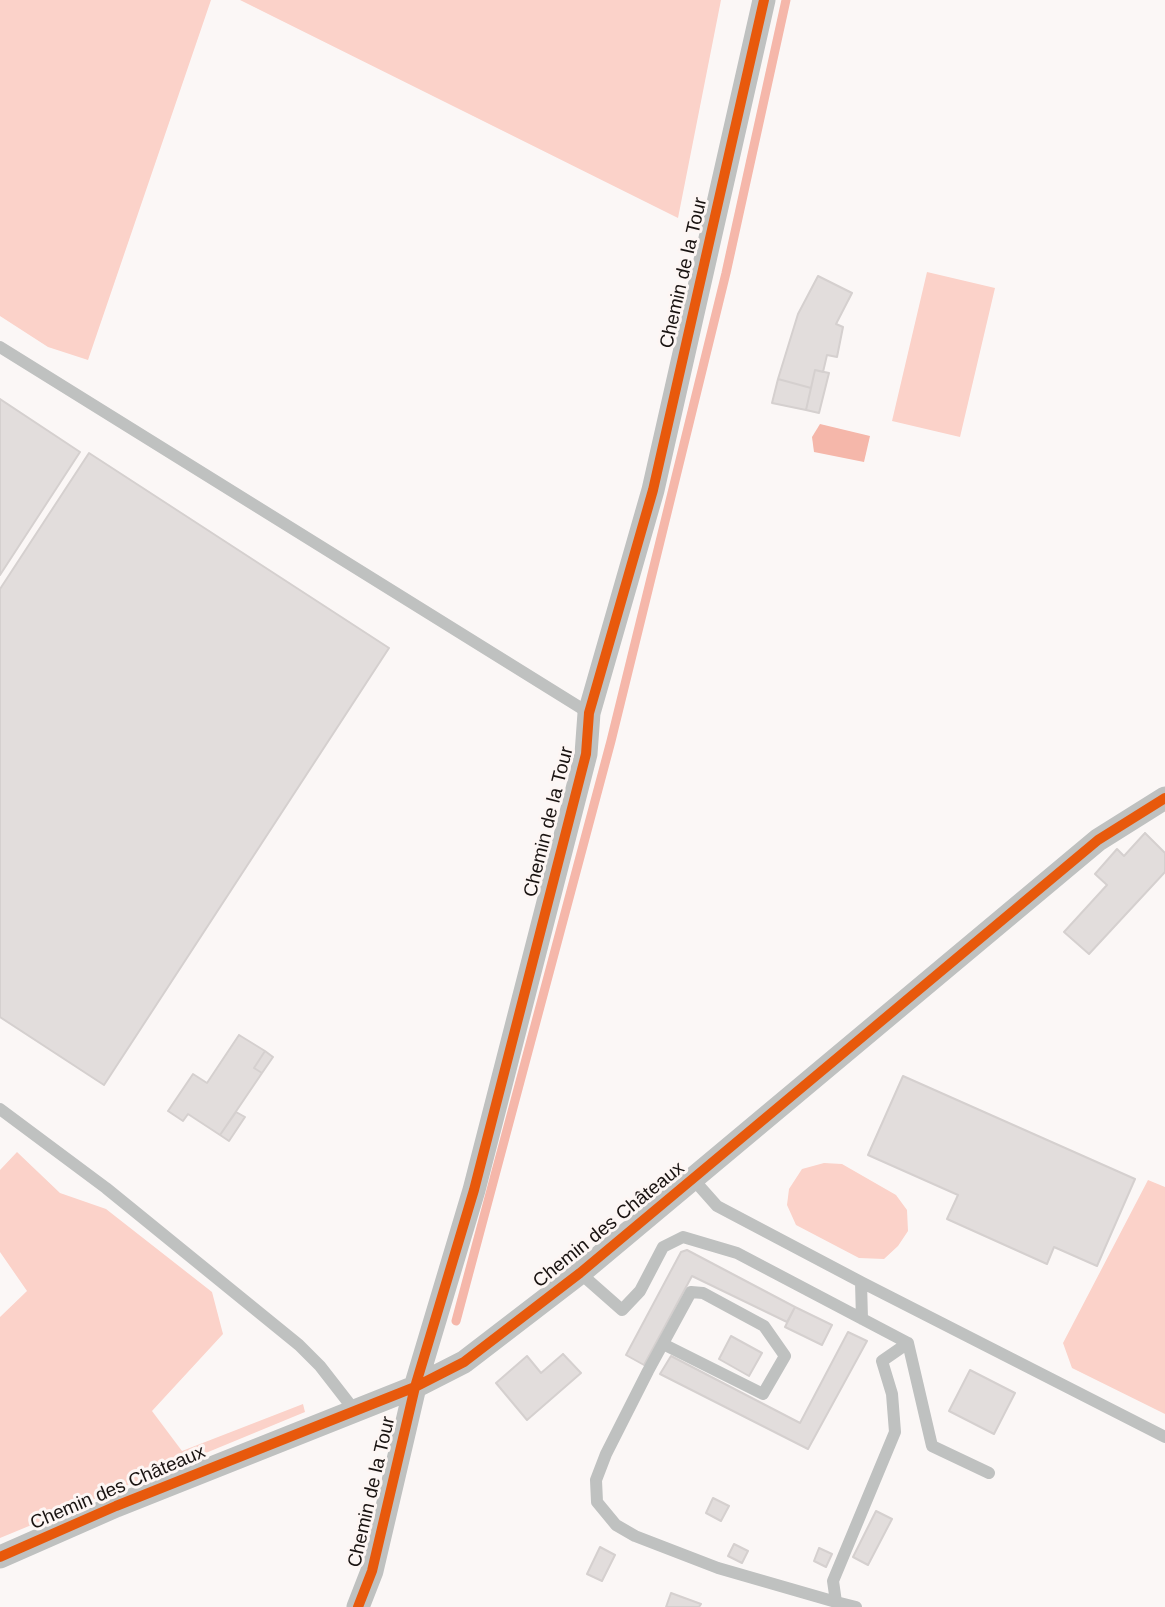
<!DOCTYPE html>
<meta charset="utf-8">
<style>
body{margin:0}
canvas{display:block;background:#fbf7f6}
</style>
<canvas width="1165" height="1607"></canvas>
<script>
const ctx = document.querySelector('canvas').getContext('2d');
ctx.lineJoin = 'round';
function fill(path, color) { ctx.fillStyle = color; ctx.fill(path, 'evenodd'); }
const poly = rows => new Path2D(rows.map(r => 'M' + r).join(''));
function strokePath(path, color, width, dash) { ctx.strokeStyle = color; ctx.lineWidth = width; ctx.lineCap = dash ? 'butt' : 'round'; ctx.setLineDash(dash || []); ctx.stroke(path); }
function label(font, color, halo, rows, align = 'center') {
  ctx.font = font + ' Arial,sans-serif'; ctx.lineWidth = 6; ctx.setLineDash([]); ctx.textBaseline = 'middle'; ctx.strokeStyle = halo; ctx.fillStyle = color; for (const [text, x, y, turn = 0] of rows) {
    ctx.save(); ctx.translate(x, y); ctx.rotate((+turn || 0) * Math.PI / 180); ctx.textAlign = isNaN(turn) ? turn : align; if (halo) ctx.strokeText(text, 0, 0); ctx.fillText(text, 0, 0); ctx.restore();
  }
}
fill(poly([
 [0,0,211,0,88,360,48,347,0,316],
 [240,0,721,0,678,218],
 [927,272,995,288,960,437,892,421],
 [17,1152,60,1193,106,1209,212,1292,223,1334,152,1411,182,1451,303,1404,305,1412,0,1538,0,1317,27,1291,0,1252,0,1170],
 [824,1163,842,1164,896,1195,907,1210,908,1231,898,1246,884,1259,859,1258,796,1225,787,1205,789,1189,802,1169],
 [1148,1180,1165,1187,1165,1414,1072,1368,1063,1343]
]), '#fbd2c9');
fill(poly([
 [820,424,870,436,864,462,814,452,812,437]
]), '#f5b7aa');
strokePath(poly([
 [456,1321,611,741,726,273,786,0]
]), '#f5b7aa', 9);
const building = poly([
 [818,276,852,293,836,324,843,327,837,357,827,355,823,372,815,370,811,388,778,379,798,314,818,276],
 [815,370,829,373,819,413,806,410,815,370],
 [778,379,811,388,806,410,772,403,778,379],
 [0,399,80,452,0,575,0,399],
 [89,453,389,648,104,1085,0,1017,0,589,89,453],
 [1145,833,1165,853,1165,872,1089,954,1064,932,1107,885,1095,874,1117,849,1124,856,1145,833],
 [239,1035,265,1051,254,1068,262,1073,220,1135,188,1114,183,1121,168,1111,193,1074,207,1083,239,1035],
 [265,1051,273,1057,262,1073,254,1068,265,1051],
 [903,1076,1135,1179,1097,1266,1054,1247,1047,1264,947,1219,958,1195,868,1155,903,1076],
 [236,1112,245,1117,229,1141,220,1135,236,1112],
 [687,1250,795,1307,787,1322,692,1276,644,1365,626,1355,681,1252,687,1250],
 [795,1307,832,1325,822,1345,785,1327,795,1307],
 [848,1332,867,1341,808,1449,660,1374,671,1356,800,1423,848,1332],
 [731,1336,762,1353,749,1376,719,1359,731,1336],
 [563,1354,581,1373,527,1420,496,1383,527,1356,541,1373,563,1354],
 [970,1370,1015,1393,994,1434,949,1411,970,1370],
 [713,1498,729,1506,721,1521,706,1513,713,1498],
 [876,1511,892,1519,868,1565,853,1557,876,1511],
 [734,1544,748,1551,742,1563,728,1556,734,1544],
 [600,1547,615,1555,602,1581,587,1574,600,1547],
 [819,1548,832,1554,826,1567,814,1561,819,1548],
 [671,1593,701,1604,699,1607,666,1607,671,1593]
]);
fill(building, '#e2dddc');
strokePath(building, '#d5d0cf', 2);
strokePath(poly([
 [0,347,589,713],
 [0,1109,106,1188,299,1345,320,1366,355,1411],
 [693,1179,717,1206,861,1282,862,1319],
 [580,1273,622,1310,640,1291,663,1247,683,1237,737,1253,908,1343,932,1446,989,1473],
 [861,1282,1165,1437],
 [663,1344,763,1394,785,1356,764,1326,703,1293,691,1292,648,1371,606,1454,596,1480,597,1502,616,1525,635,1536,718,1568,836,1602,833,1581,895,1432,892,1394,882,1361,908,1343],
 [836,1602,856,1607]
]), '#bfc1c0', 12);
strokePath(poly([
 [0,1557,116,1506,415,1387,464,1362,580,1273,1098,840,1165,798],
 [358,1607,372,1571,415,1387,474,1190,586,754,589,713,653,490,764,0]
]), '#bfc1c0', 23);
strokePath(poly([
 [0,1557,116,1506,415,1387,464,1362,580,1273,1098,840,1165,798],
 [358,1607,372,1571,415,1387,474,1190,586,754,589,713,653,490,764,0]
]), '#e8590c', 10);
label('19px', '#191311', '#fdf6f4', [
 ["Chemin de la Tour",684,273,-77],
 ["Chemin de la Tour",549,822,-76],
 ["Chemin des Châteaux",609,1225,-39],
 ["Chemin des Châteaux",118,1488,-23],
 ["Chemin de la Tour",372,1492,-77]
]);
</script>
